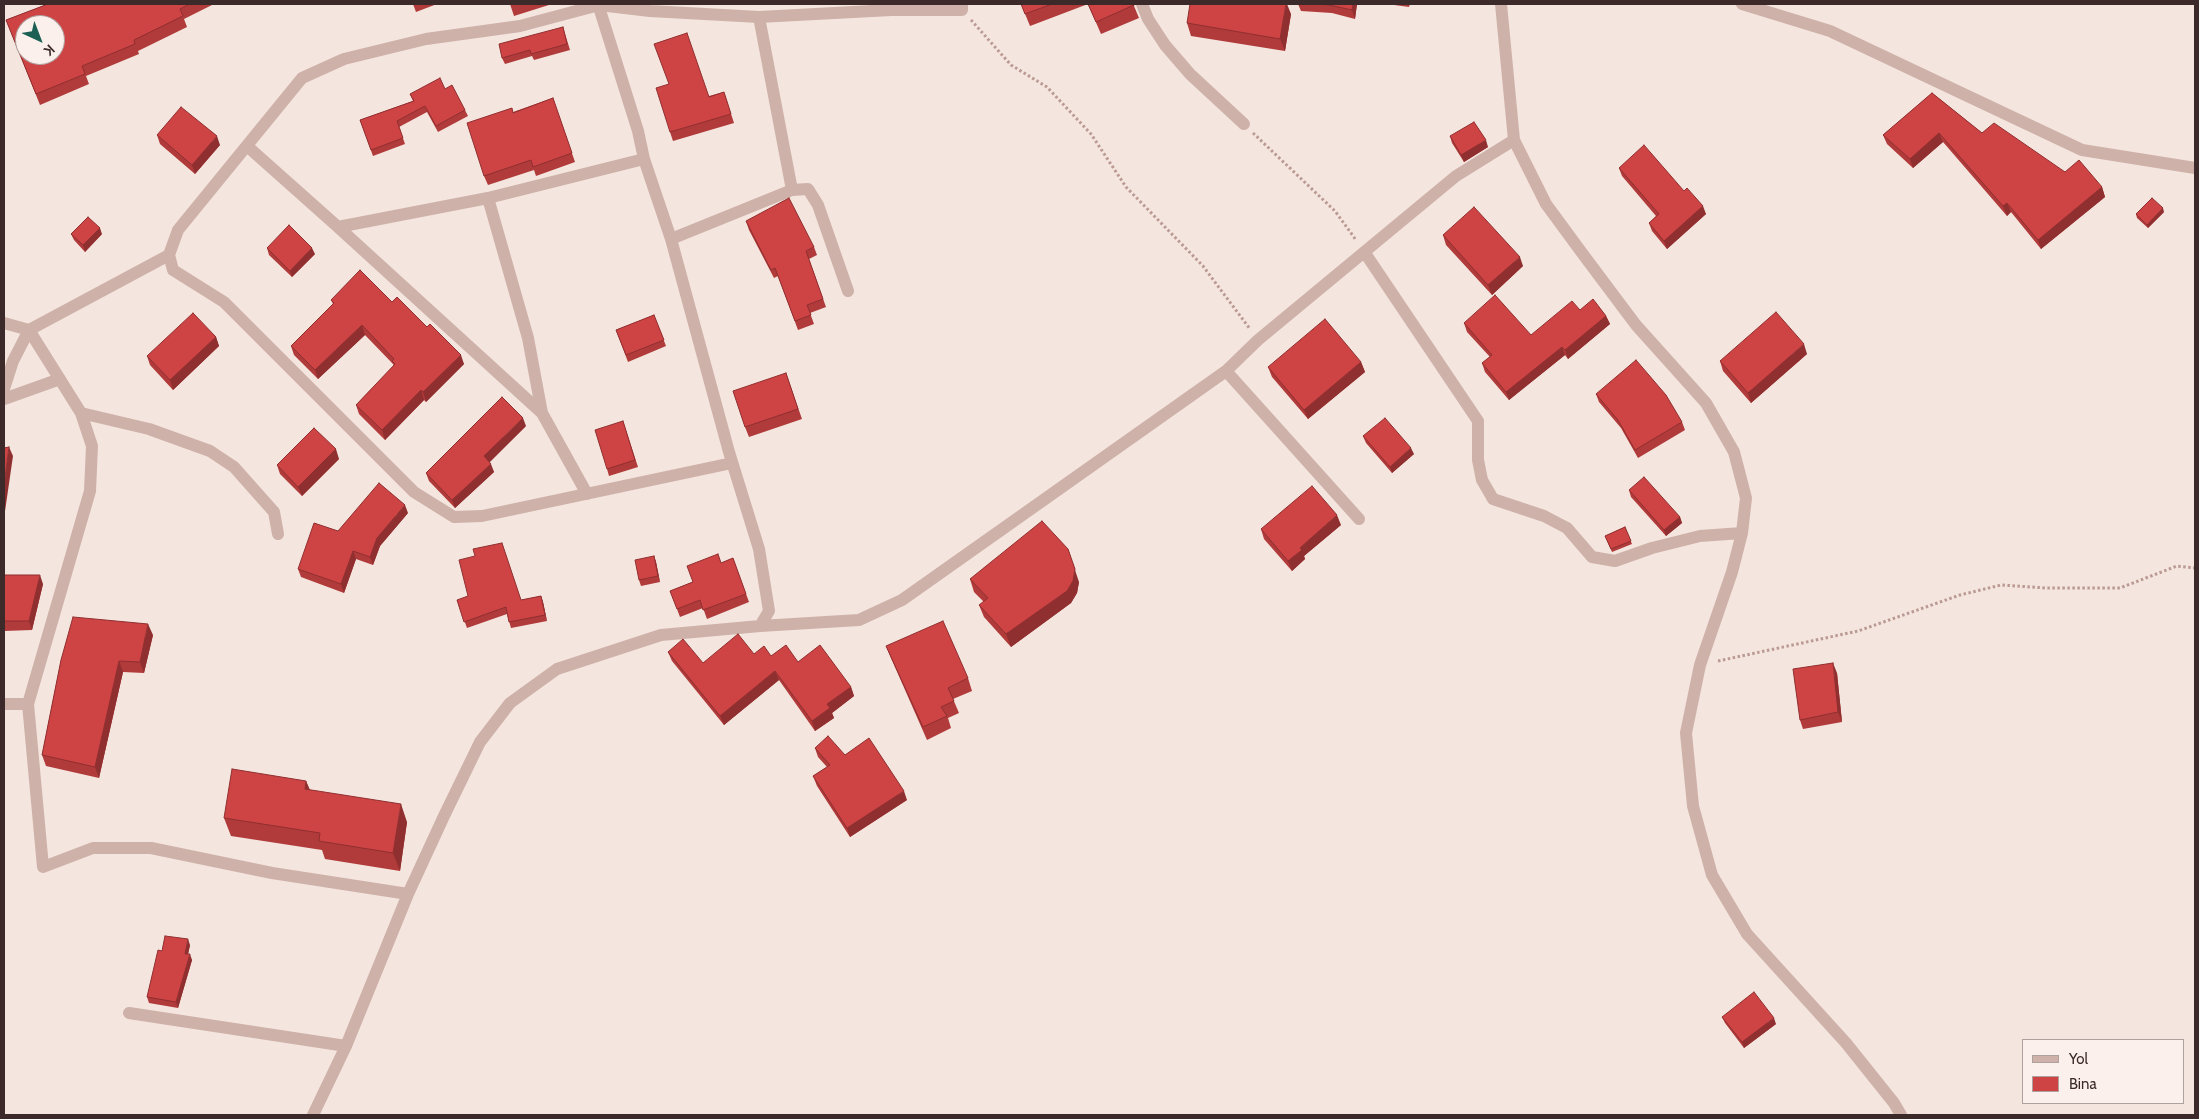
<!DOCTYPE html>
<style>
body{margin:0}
#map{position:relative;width:2199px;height:1119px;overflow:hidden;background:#f4e5de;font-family:Cabin,sans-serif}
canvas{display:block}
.frame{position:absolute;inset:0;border:5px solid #3b2a29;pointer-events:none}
.legend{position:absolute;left:2022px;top:1039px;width:162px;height:65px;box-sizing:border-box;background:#fbf0ec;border:1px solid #aea19e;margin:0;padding:6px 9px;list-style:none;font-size:15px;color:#3b2a29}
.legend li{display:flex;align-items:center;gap:10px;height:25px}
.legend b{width:25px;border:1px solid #aea19e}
.north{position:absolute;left:15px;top:15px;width:50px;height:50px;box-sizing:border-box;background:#fbf0ec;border:1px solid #aea19e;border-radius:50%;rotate:137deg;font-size:14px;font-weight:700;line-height:20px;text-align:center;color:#3b2a29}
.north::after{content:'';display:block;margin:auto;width:18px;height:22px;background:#1b6053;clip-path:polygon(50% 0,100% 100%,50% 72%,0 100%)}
</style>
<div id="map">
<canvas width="2199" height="1119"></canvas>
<div class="frame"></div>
<ul class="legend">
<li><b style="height:6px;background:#ceb1a9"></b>Yol</li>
<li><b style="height:14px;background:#ce4344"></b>Bina</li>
</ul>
<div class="north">K</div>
</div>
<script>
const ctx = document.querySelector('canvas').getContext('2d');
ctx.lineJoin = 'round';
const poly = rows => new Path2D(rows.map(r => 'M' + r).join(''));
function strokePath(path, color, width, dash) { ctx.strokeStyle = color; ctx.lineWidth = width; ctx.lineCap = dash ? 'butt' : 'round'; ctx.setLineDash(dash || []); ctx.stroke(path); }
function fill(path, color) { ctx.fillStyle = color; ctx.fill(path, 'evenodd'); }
strokePath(poly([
 [971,20,1011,65,1047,87,1091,134,1126,187,1203,266,1250,329],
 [1253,133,1335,211,1356,240],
 [1718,661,1858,631,1960,595,2001,585,2046,588,2120,588,2177,566,2195,568]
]), '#ba9a93', 3, [2.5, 2.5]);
strokePath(poly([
 [1142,4,1148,19,1165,45,1190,74,1244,124],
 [1501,4,1514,140,1546,204,1585,257,1636,325,1706,403,1734,452,1746,498,1742,533,1732,572,1700,665,1686,733,1693,806,1712,875,1747,934,1846,1043,1894,1103,1901,1115],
 [1742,4,1830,31,2082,150,2195,168],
 [759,17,792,190],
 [247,146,338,227,488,198,644,159],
 [488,198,528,338,542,413],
 [338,227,542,413,587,494],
 [671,239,792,190,808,189,818,205,848,291],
 [1365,253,1478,421,1478,460,1482,480,1493,499,1544,516,1567,528,1592,557,1615,561,1652,548,1700,536,1742,533],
 [4,323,29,330,81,413,92,446,90,491,28,704,4,704],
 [1226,371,1359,519],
 [4,389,13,361,29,330,169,255],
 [4,399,60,379],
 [81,413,149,429,210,451,234,467,274,512,278,534],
 [732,463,482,516,454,517,414,492,224,302,173,270,169,255,178,230,302,78,344,59,426,39,520,26,599,5,650,11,759,17,891,10,962,10,962,4],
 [760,626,859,620,902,600,1226,371,1258,340,1456,176,1514,140],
 [28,704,43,867,93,848,151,848,272,873,408,894],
 [129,1013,346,1046],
 [313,1115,346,1046,408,894,444,816,480,742,510,703,557,669,661,635,760,626,769,611,759,549,729,452,671,239,644,159,638,131,598,4]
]), '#ceb1a9', 12);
fill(poly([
 [48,4,214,4,184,19,187,27,138,51,139,54,86,76,89,84,40,105,6,20],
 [413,4,437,4,416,12],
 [510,4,552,4,514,16],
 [1021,4,1135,4,1134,6,1139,18,1101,34,1088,4,1030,26],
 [1298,4,1357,4,1355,19,1332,13,1301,11],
 [1387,4,1410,4,1409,7],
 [1291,14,1285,51,1191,36,1187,23],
 [563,27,570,50,534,60,532,56,505,64,502,58],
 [445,89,465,110,468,116,438,132,427,112,399,127,405,144,373,156,360,120,413,101,410,94],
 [724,92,734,123,673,141,670,132,709,96],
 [1932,93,1982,133,2065,172,2102,187,2105,197,2041,249,2011,212,2007,216,1943,142,1913,168,1887,144,1883,135],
 [553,98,575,162,536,176,534,170,488,185,484,176,513,112],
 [157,135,220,145,195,174,160,144],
 [1450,136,1488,147,1464,162,1452,143],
 [1619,168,1684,191,1706,214,1667,249,1652,231,1649,223,1656,216,1622,176],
 [2164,212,2148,228,2137,218,2136,214],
 [746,221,814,247,817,255,809,259,826,307,810,313,814,324,798,330,778,276,774,278,749,230],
 [71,234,102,234,85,252,74,240],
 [1443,235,1523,266,1492,295,1446,245],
 [267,248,315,254,292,277,269,255],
 [331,300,392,302,427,327,464,364,426,402,424,400,385,440,359,414,356,405,394,366,393,364,365,335,318,379,294,355,291,346,333,304],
 [1580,310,1606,316,1610,324,1568,359,1565,355,1509,400,1485,372,1482,363,1490,357,1467,332,1464,323,1531,335],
 [654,315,666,346,628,362,616,330],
 [216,337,219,346,173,390,150,365,147,356],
 [1807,354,1751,403,1723,371,1720,361],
 [1361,362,1365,372,1308,419,1272,377,1268,367],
 [786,373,802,419,749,437,745,427],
 [1596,394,1682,422,1685,430,1638,458,1621,428,1599,402],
 [623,421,638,467,609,476,607,469],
 [526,426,489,462,494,472,455,508,429,481,426,473],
 [1363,436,1414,454,1392,473,1366,443],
 [339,459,302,496,280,474,277,465],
 [1629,490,1680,517,1682,523,1666,536,1631,497],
 [408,513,380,546,373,565,356,559,344,593,301,577,298,569,338,531],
 [1341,525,1304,556,1305,559,1292,571,1264,539,1261,529],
 [1625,527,1632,544,1612,552,1605,536],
 [654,556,656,562,660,582,641,586,639,580],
 [733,558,749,602,707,619,703,608,680,617,670,591,692,582,721,563],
 [4,575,43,584,32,630,4,631],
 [970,579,1079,582,1077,593,1071,603,1011,647,984,617,979,605,984,602,974,592],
 [541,596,543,602,547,621,511,628,507,614,467,628,457,600,521,600],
 [153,635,144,673,123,672,99,778,46,766,42,755,61,660],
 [886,646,968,678,972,691,953,699,959,713,948,718,951,728,927,740,891,658],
 [668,652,703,663,754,654,771,656,798,662,851,687,854,696,832,713,834,718,815,731,779,680,724,725,672,661],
 [1837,673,1842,722,1803,729,1800,720],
 [815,748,845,755,907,800,850,837,817,786,813,776,827,767,818,757],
 [306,781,310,790,407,822,400,871,325,859,322,850,231,836,224,818],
 [190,945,188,954,192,960,178,1008,149,1003,147,997,162,951],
 [1722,1017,1776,1024,1744,1048,1725,1023]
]), '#b13a3a');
fill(poly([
 [1286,4,1287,4,1291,14,1285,51,1280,39],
 [1353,4,1357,4,1355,19,1352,10],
 [1939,133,1943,142,1913,168,1910,159],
 [217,136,220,145,195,174,192,165],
 [1486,140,1488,147,1464,162,1461,155],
 [2102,187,2105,197,2041,249,2038,240],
 [2007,203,2011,212,2007,216,2003,206],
 [1703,206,1706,214,1667,249,1664,241],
 [2163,208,2164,212,2148,228,2147,225],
 [100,228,102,234,85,252,83,245],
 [312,248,315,254,292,277,290,271],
 [1520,257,1523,266,1492,295,1488,285],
 [1606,316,1610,324,1568,359,1565,350],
 [362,325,365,335,318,379,315,370],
 [216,337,219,346,173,390,170,380],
 [1804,344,1807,354,1751,403,1748,393],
 [1562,347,1565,355,1509,400,1506,392],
 [461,355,464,364,426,402,423,392],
 [1361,362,1365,372,1308,419,1304,410],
 [421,390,424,400,385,440,382,430],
 [523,418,526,426,487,465,484,456],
 [9,447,13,456,4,518,4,485],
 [1411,448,1414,454,1392,473,1390,467],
 [336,449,339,459,302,496,298,487],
 [491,464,494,472,455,508,452,500],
 [405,505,408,513,380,546,373,565,370,557,377,538],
 [1337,515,1341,525,1304,556,1305,559,1292,571,1288,561,1300,548],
 [1680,517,1682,523,1666,536,1664,530],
 [1068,549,1079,582,1077,593,1071,603,1011,647,1006,634],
 [353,551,356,559,344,593,341,584],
 [654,556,656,562,660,582,658,576],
 [40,575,43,584,32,630,29,621],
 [541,596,543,602,547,621,545,615],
 [148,624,153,635,144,673,140,662],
 [119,661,123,672,99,778,95,767],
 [1833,663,1837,673,1842,722,1838,712],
 [775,671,779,680,724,725,720,716],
 [851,687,854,696,832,713,834,718,815,731,812,721,827,704],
 [306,781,313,798,305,789],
 [904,791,907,800,850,837,847,828],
 [401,804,407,822,400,871,393,853],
 [188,939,190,945,187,959,185,954],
 [190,954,192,960,178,1008,176,1002],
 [1774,1018,1776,1024,1744,1048,1742,1042]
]), '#902f30');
const building = poly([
 [48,4,190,4,180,9,183,16,134,40,135,44,82,66,85,74,36,94,6,20,48,4],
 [25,25,55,25,55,55,25,55,25,25],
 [1021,4,1052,4,1025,14,1021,4],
 [1088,4,1134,4,1134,5,1096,22,1088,4],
 [1190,4,1286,4,1280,39,1187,23,1190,4],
 [1318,4,1353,4,1352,10,1329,5,1318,4],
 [563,27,567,44,531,54,530,50,502,58,499,44,563,27],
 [687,33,709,97,724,92,731,114,670,132,656,88,669,84,654,44,687,33],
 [440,78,445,89,452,85,465,110,436,126,425,106,397,121,403,138,371,150,360,120,414,101,410,94,440,78],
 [1932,93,1982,133,1994,123,2065,172,2079,160,2102,187,2038,240,2007,203,2003,206,1939,133,1910,159,1883,135,1932,93],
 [553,98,572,153,533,167,531,160,484,176,467,123,512,108,513,113,553,98],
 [181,107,217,136,192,165,157,135,181,107],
 [1474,122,1486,140,1461,155,1450,136,1474,122],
 [1644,145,1684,191,1687,188,1703,206,1664,241,1649,223,1659,214,1619,168,1644,145],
 [789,198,814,247,806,251,823,299,807,305,811,315,795,321,775,268,771,270,746,221,789,198],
 [2152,198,2163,208,2147,225,2136,214,2152,198],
 [1474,207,1520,257,1488,285,1443,235,1474,207],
 [88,217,100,228,83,245,71,234,88,217],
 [289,225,312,248,290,271,267,248,289,225],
 [360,270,392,302,397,297,427,327,430,324,461,355,423,392,421,390,382,430,356,405,395,364,392,361,394,359,362,325,315,370,291,346,334,303,331,300,360,270],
 [1495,295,1531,335,1572,301,1580,310,1593,299,1606,316,1565,350,1562,347,1506,392,1482,363,1492,355,1464,323,1495,295],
 [1776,312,1804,344,1748,393,1720,361,1776,312],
 [193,313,216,337,170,380,147,356,193,313],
 [654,315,664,340,626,355,616,330,654,315],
 [1325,319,1361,362,1304,410,1268,367,1325,319],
 [1636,360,1666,395,1682,422,1635,450,1618,420,1596,394,1636,360],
 [786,373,798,409,745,427,733,391,786,373],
 [502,397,523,418,484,456,491,464,452,500,426,473,502,397],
 [1385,418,1411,448,1390,467,1363,436,1385,418],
 [623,421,635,460,607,469,595,430,623,421],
 [314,428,336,449,298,487,277,465,314,428],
 [9,447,4,485,4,448,9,447],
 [1644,477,1680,517,1664,530,1629,490,1644,477],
 [379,483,405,505,377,538,370,557,353,551,341,584,298,569,314,523,338,531,379,483],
 [1312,486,1337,515,1300,548,1302,550,1288,561,1261,529,1312,486],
 [1042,521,1068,549,1075,569,1073,581,1067,591,1006,634,979,605,988,598,970,579,1042,521],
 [1625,527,1631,541,1611,549,1605,536,1625,527],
 [502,543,521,600,541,596,545,615,509,622,506,607,464,622,457,600,468,596,459,560,475,556,473,549,502,543],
 [718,554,721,563,733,558,746,594,703,610,700,600,677,609,670,591,693,582,687,566,718,554],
 [654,556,658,576,639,580,635,560,654,556],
 [4,575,40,575,29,621,4,621,4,575],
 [73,617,148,624,140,662,119,661,95,767,42,755,61,660,73,617],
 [943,621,968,678,948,688,954,701,941,707,947,716,923,727,886,646,943,621],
 [738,634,754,654,764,646,771,656,786,645,798,662,820,645,851,687,827,704,830,708,812,721,775,671,720,716,668,652,683,639,703,663,738,634],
 [1833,663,1838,712,1800,720,1793,669,1833,663],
 [828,736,845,755,869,738,904,791,847,828,813,776,830,765,815,748,828,736],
 [232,769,306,781,305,789,401,804,393,853,319,841,320,833,224,818,232,769],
 [165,936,188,939,185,954,190,954,176,1002,147,997,158,950,162,951,165,936],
 [1754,992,1774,1018,1742,1042,1722,1017,1754,992]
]);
fill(building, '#ce4344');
strokePath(building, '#902f30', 1);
</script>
